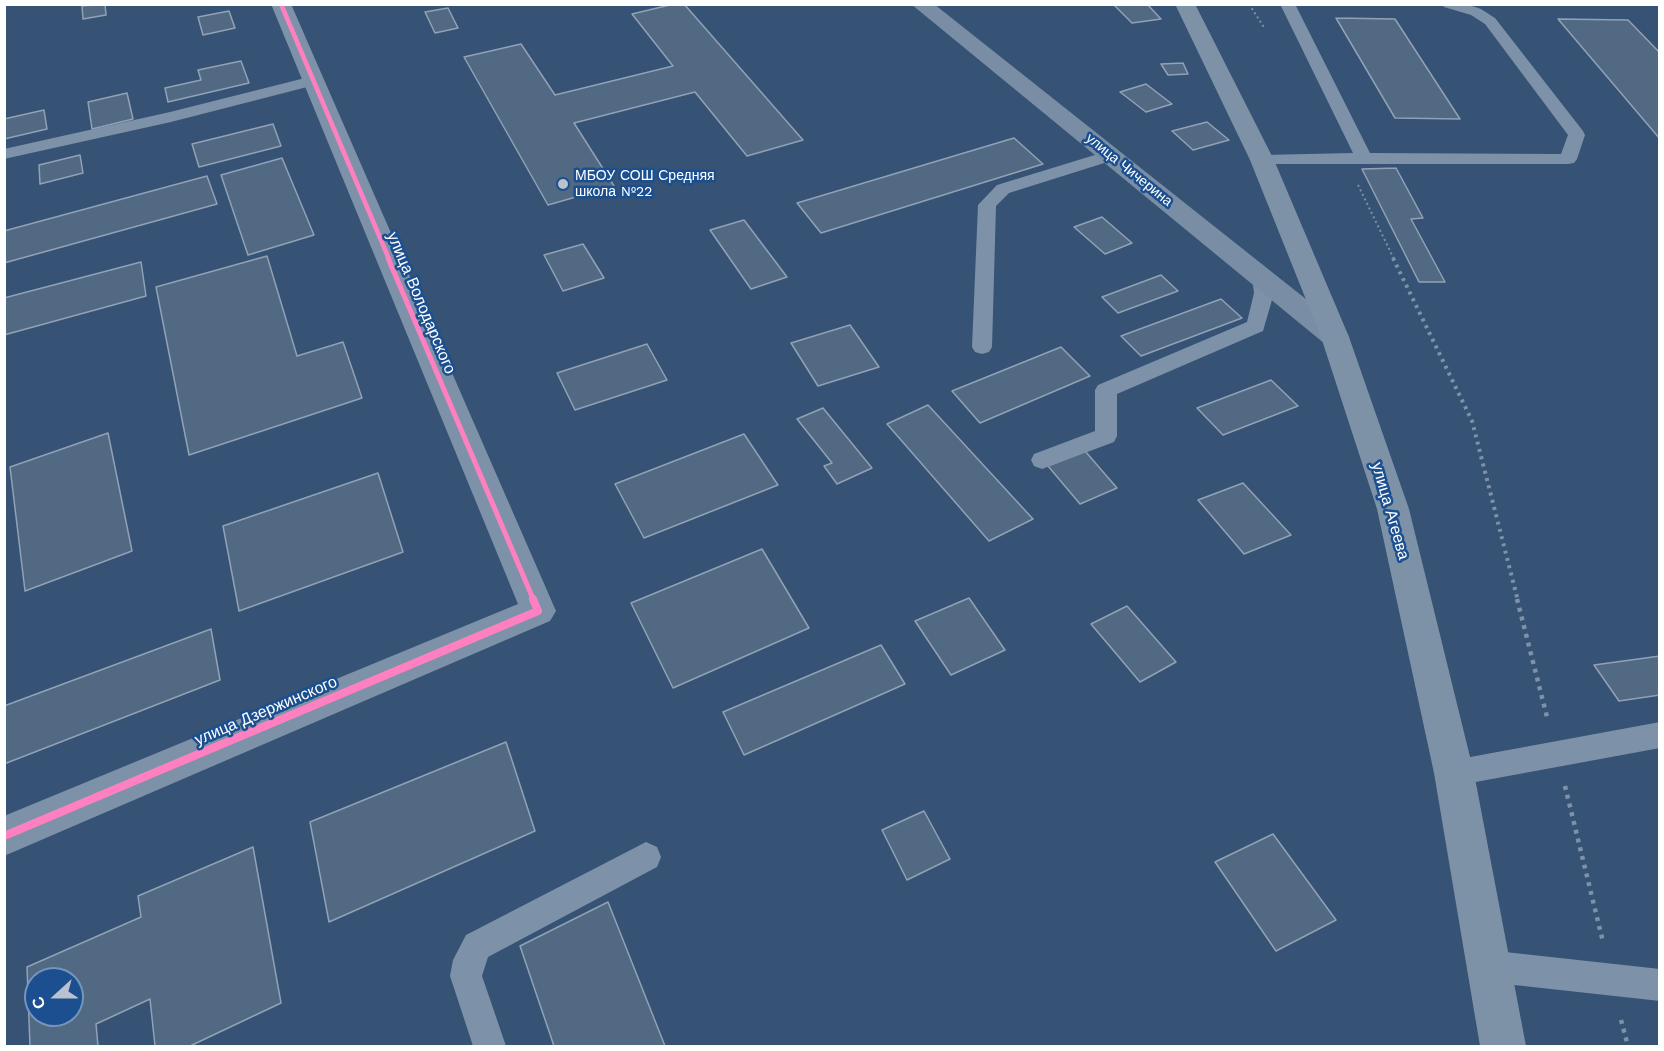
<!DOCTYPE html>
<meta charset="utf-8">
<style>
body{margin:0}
#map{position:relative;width:1664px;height:1051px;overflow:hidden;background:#365274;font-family:"Work Sans",sans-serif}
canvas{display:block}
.frame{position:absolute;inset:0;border:6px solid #fff;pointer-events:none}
.north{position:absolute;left:24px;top:967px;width:60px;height:60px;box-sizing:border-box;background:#1b4f8f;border:2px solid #7695bc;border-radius:50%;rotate:249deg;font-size:16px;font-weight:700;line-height:24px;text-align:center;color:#fff}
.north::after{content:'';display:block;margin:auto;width:21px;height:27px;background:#b9c2ce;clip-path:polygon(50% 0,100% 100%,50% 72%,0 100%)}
</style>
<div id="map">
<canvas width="1664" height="1051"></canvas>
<div class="frame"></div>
<div class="north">С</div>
</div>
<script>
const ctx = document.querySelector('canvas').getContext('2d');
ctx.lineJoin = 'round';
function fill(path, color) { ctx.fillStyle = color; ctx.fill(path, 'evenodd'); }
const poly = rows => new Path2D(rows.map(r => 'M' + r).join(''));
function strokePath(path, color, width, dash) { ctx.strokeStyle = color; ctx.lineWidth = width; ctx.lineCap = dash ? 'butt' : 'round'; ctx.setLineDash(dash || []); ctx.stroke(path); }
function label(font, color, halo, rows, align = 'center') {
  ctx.font = font + ' "Work Sans",sans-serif'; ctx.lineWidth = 5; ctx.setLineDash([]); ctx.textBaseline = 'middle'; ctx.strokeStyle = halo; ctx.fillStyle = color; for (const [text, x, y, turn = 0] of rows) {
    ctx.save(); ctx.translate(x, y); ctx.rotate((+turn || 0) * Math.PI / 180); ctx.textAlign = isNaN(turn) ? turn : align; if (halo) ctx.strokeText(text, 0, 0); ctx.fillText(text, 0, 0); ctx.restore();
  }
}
const building = poly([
 [105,4,106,15,83,19,82,6,105,4],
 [674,4,684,4,803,140,747,156,695,92,574,123,614,186,548,205,464,57,521,44,555,95,673,66,632,14,674,4],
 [1113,4,1147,4,1161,19,1132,23,1113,4],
 [448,8,458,28,435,33,425,12,448,8],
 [229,11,235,28,203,35,198,17,229,11],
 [1336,18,1395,19,1460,119,1395,118,1336,18],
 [1558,19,1628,20,1660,53,1660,139,1558,19],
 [241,61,249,83,168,102,165,88,201,80,198,70,241,61],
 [1183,63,1188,74,1168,75,1161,64,1183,63],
 [1146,84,1172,104,1146,112,1120,92,1146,84],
 [127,93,133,119,92,129,88,102,127,93],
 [44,110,47,129,4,139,4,119,44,110],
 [1207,122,1229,140,1193,150,1172,131,1207,122],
 [273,124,281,146,199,167,192,144,273,124],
 [1014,138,1043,164,821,233,797,203,1014,138],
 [80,155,83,173,40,184,39,165,80,155],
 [282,158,314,235,248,255,221,175,282,158],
 [1396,168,1423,218,1411,219,1445,282,1419,282,1362,169,1396,168],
 [207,176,217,204,4,263,4,231,207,176],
 [1102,217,1132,243,1105,254,1074,227,1102,217],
 [744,220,787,277,751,289,710,230,744,220],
 [583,244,604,278,563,291,544,255,583,244],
 [267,256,297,356,343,342,362,398,189,455,156,287,267,256],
 [141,262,146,296,4,335,4,298,141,262],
 [1161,275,1178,291,1118,313,1102,297,1161,275],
 [1221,299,1242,318,1141,356,1121,336,1221,299],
 [850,325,879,367,818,386,791,343,850,325],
 [647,344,667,380,575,410,557,373,647,344],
 [1061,347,1090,376,980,423,952,391,1061,347],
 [1271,380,1298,406,1223,435,1197,408,1271,380],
 [928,405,1033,519,989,541,887,424,928,405],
 [823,408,872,468,837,484,824,466,832,463,797,419,823,408],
 [108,433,132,551,25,591,10,467,108,433],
 [744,434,778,485,644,538,615,484,744,434],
 [1085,451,1117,488,1080,504,1048,466,1085,451],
 [378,473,403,552,239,611,223,526,378,473],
 [1243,483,1291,535,1244,554,1198,500,1243,483],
 [762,549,809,628,673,688,631,603,762,549],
 [969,598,1005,650,951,675,915,621,969,598],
 [1127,606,1176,662,1140,682,1091,624,1127,606],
 [211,629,220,680,4,764,4,706,211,629],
 [881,645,905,684,744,755,723,712,881,645],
 [1660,656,1660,695,1619,701,1594,665,1660,656],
 [506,742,535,831,329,922,310,822,506,742],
 [924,811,950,859,907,880,882,830,924,811],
 [1273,834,1336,920,1276,951,1215,862,1273,834],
 [253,847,281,1003,190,1046,155,1046,150,999,96,1024,98,1046,30,1046,27,967,141,917,138,896,253,847],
 [36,979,72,979,72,1015,36,1015,36,979],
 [608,902,665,1046,554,1046,520,946,608,902]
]);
fill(building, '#526984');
strokePath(building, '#92a2b6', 1.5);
strokePath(poly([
 [1249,4,1265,29],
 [1358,185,1394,259]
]), '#7d92a8', 2, [2, 3]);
strokePath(poly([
 [1393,258,1472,421,1518,601]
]), '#7d92a8', 4, [3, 4.5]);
strokePath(poly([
 [1517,599,1548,721],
 [1565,786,1603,942],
 [1621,1020,1628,1046]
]), '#7d92a8', 4.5, [4, 5]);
fill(poly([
 [1280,4,1295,4,1370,153,1561,154,1568,135,1485,24,1471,15,1444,7,1442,4,1466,4,1481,9,1495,18,1583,131,1585,135,1577,159,1574,163,1568,164,1256,164,1253,160,1256,156,1262,155,1353,153,1280,4],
 [313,76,319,78,321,81,319,84,171,122,4,159,4,149,170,112,313,76],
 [1111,150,1117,151,1120,155,1117,159,1009,193,996,206,992,347,989,352,982,354,975,352,972,347,978,205,997,185,1111,150],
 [1262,272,1269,274,1272,278,1274,293,1263,331,1117,394,1117,436,1114,442,1042,469,1034,466,1031,460,1034,454,1095,431,1095,390,1098,385,1247,322,1254,293,1252,278,1255,274,1262,272],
 [1660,722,1660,748,1454,786,1444,782,1440,773,1444,764,1454,760,1660,722],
 [646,842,657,847,661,857,657,867,488,957,482,976,506,1046,473,1046,450,976,453,960,466,935,646,842],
 [1487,950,1660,969,1660,1001,1487,982,1476,977,1471,966,1476,955,1487,950]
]), '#7d92a8');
fill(poly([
 [271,4,291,4,556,611,550,621,4,856,4,816,518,604,271,4]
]), '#7d92a8');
fill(poly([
 [911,4,934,4,1345,330,1349,337,1345,344,1335,347,1325,344,911,4]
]), '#798da4');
fill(poly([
 [1175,4,1195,4,1274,160,1349,337,1409,509,1474,773,1526,1046,1480,1046,1434,773,1377,509,1321,337,1250,160,1175,4]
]), '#7e92a7');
strokePath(poly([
 [281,4,389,259]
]), '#ff80c0', 4.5);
strokePath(poly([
 [388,258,534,601]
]), '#ff80c0', 5);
strokePath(poly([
 [4,836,538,611,533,599]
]), '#ff80c0', 8);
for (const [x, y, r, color] of [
 [563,184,6,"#b9c2ce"]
]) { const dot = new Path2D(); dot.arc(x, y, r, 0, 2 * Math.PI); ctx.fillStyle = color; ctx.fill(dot); strokePath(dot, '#1b4f8f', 2); }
label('14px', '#fff', '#1b4f8f', [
 ["улица Чичерина",1129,170,39]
]);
label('14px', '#fff', '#1b4f8f', [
 ["МБОУ СОШ Средняя",575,176],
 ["школа №22",575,192]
], 'left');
label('16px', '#fff', '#1b4f8f', [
 ["улица Володарского",421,303,67],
 ["улица Агеева",1390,511,74],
 ["улица Дзержинского",266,711,-23]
]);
</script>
